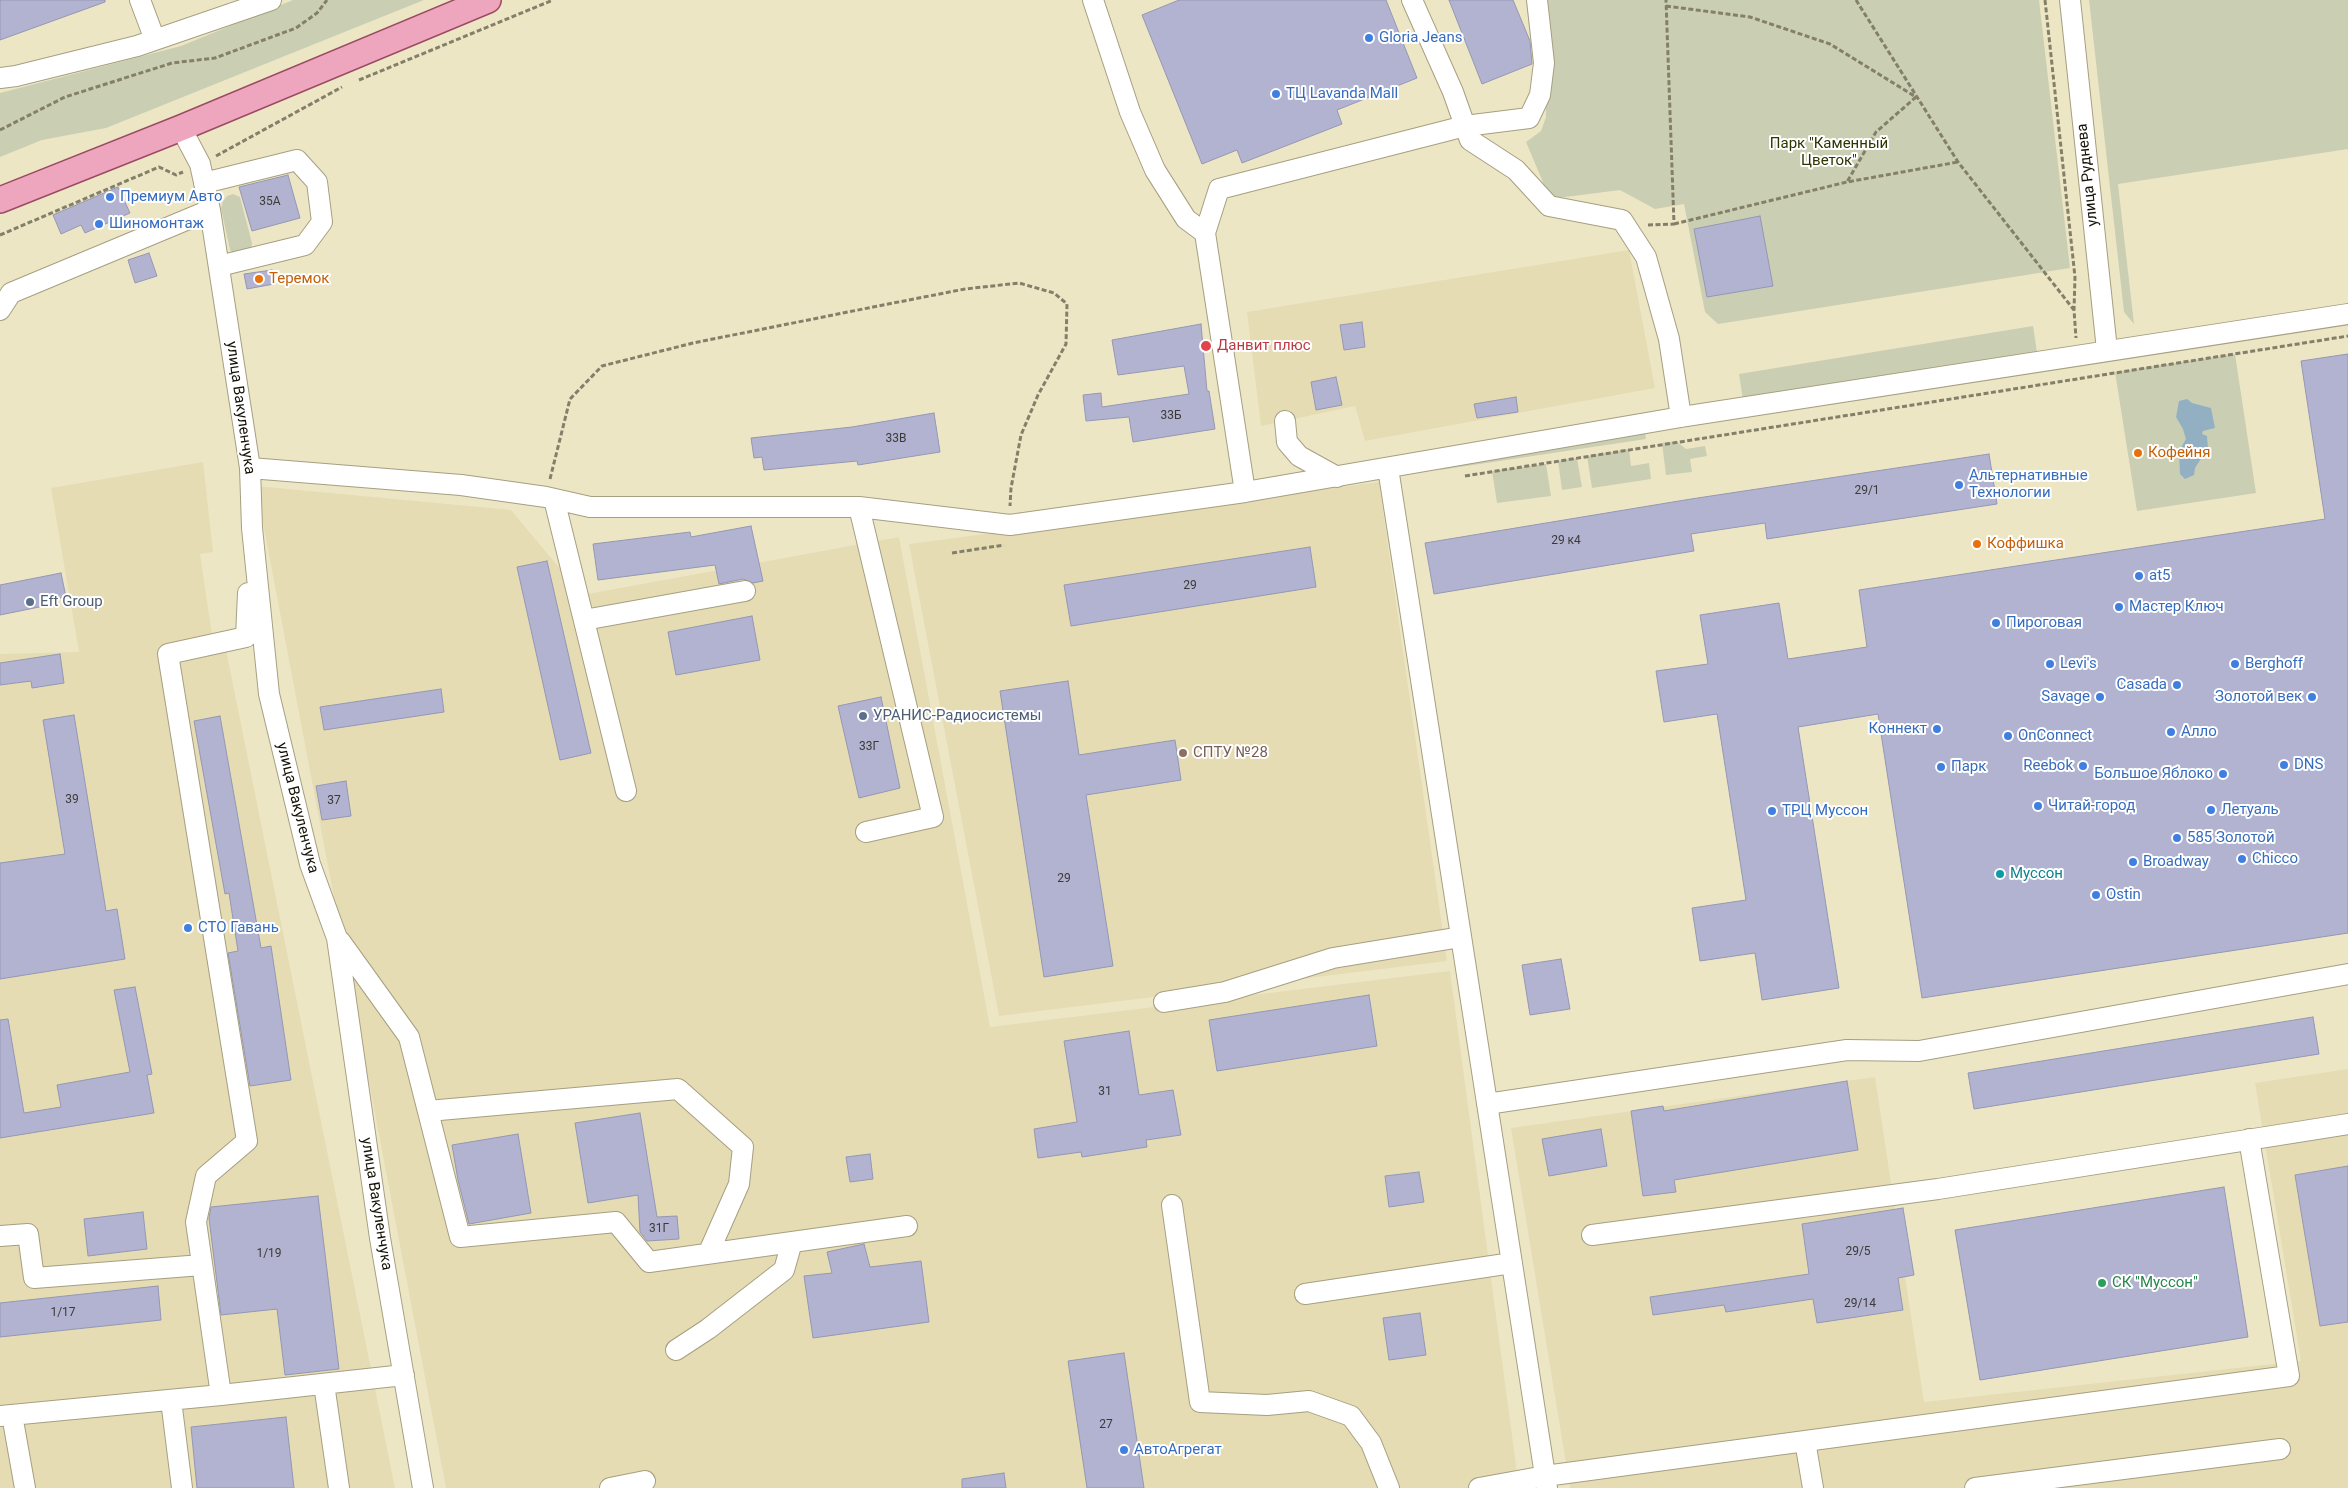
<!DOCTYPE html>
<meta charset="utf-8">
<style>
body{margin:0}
canvas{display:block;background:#ede6c5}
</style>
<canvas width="2348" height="1488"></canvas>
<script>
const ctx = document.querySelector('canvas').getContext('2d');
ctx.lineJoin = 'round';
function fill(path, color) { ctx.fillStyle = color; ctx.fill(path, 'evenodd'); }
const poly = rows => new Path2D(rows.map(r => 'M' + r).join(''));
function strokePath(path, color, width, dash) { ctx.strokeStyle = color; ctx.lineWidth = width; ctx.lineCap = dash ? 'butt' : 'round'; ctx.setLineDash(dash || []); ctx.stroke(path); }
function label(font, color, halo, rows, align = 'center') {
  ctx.font = font + ' Roboto,sans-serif'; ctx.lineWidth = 4; ctx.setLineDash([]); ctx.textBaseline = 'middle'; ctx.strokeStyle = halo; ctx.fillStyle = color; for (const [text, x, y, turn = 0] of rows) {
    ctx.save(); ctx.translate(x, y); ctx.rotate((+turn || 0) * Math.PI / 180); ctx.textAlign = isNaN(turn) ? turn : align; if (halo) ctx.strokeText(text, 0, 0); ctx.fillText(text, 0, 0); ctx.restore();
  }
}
fill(poly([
 [1629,250,1655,388,1365,441,1355,406,1261,426,1247,312],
 [203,462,213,552,200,554,212,635,223,635,395,1488,0,1488,0,654,79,652,51,488],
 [1379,482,1447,961,999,1016,909,544],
 [256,486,511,510,582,595,899,537,990,1027,1450,971,1519,1488,446,1488],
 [2348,1069,2348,1488,1570,1488,1511,1128,1875,1077,1924,1402,2301,1361,2255,1083]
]), '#e5dcb4');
fill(poly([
 [293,0,424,0,106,128,42,140,0,157,0,93,181,46],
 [1543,0,2039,0,2070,268,1718,324,1705,312,1684,204,1655,209,1620,190,1550,199,1526,142,1541,131,1546,117],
 [2089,0,2348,0,2348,149,2118,184,2134,324,2124,312],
 [233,194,240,197,252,243,251,249,234,256,230,250,221,208,223,201,227,196],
 [2033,326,2037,352,1743,400,1739,374],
 [2235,354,2256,493,2137,511,2115,372],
 [1645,433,1646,439,1440,470,1441,465],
 [1676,441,1686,449,1705,446,1707,456,1690,459,1692,472,1666,475,1662,443],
 [1629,449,1631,466,1649,463,1651,479,1592,488,1587,456],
 [1577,458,1582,487,1562,490,1558,461],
 [1546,464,1551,496,1497,503,1492,471]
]), '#cacfb3');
fill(poly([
 [2187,399,2192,403,2211,408,2215,428,2203,431,2202,434,2207,436,2208,448,2195,468,2194,475,2185,479,2180,474,2179,451,2186,439,2183,429,2176,417,2179,401]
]), '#93b0c3');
const building = poly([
 [0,0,105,0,105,2,0,40,0,0],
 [1179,0,1386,0,1417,78,1337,110,1342,124,1242,163,1237,150,1202,164,1142,15,1179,0],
 [1449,0,1513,0,1530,41,1532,64,1482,84,1449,0],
 [288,175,300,218,252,231,239,187,288,175],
 [118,187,130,213,85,233,81,225,61,234,53,215,118,187],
 [1760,216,1773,286,1707,297,1694,229,1760,216],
 [149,253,157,276,135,283,128,260,149,253],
 [272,270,274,284,247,289,244,274,272,270],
 [1362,322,1365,347,1344,350,1340,325,1362,322],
 [1201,324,1207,391,1209,391,1215,429,1133,442,1129,417,1086,421,1083,395,1101,393,1102,407,1189,394,1184,366,1118,375,1112,340,1201,324],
 [2348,354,2348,933,1922,998,1878,714,1798,727,1839,988,1762,1000,1755,953,1700,961,1692,908,1746,900,1717,714,1664,722,1656,671,1708,664,1700,615,1779,603,1788,659,1867,647,1859,590,2325,519,2301,361,2348,354],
 [1336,377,1342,405,1316,410,1311,382,1336,377],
 [1516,397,1518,412,1477,418,1474,404,1516,397],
 [934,413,940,452,858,465,857,461,764,470,762,457,754,458,751,438,852,427,934,413],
 [1989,454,1997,504,1767,539,1765,523,1691,534,1694,551,1434,594,1425,543,1691,499,1989,454],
 [751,526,763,581,753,583,743,579,719,584,715,565,598,580,593,544,690,532,691,537,751,526],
 [1310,547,1316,587,1071,626,1064,585,1310,547],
 [547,561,591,753,560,760,517,567,547,561],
 [61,573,66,597,54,599,54,604,0,615,0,585,61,573],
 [752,616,760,660,676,675,668,632,752,616],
 [60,654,64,683,32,688,31,681,0,685,0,663,60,654],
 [1068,681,1079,755,1175,740,1181,780,1086,795,1113,966,1044,977,1000,691,1068,681],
 [441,689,444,712,324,730,320,707,441,689],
 [881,697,900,788,859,798,838,706,881,697],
 [74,715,106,911,117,909,125,959,0,979,0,863,65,854,43,720,74,715],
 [220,716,261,948,271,946,291,1080,250,1086,228,953,238,951,229,893,225,894,194,721,220,716],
 [346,781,351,816,322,820,316,786,346,781],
 [1561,959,1570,1009,1530,1015,1522,965,1561,959],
 [135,987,152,1074,147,1075,154,1113,0,1138,0,1020,8,1019,24,1113,61,1107,57,1085,130,1072,114,990,135,987],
 [1369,995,1377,1046,1217,1071,1209,1020,1369,995],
 [2313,1017,2319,1054,1974,1109,1968,1073,2313,1017],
 [1129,1031,1139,1095,1173,1090,1181,1135,1146,1140,1147,1147,1082,1157,1081,1152,1038,1158,1034,1129,1077,1122,1064,1041,1129,1031],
 [1847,1081,1858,1150,1674,1180,1676,1192,1643,1196,1631,1111,1663,1106,1664,1111,1847,1081],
 [640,1113,657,1217,677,1216,679,1239,647,1241,640,1232,638,1195,588,1203,575,1123,640,1113],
 [1601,1129,1607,1166,1549,1176,1542,1139,1601,1129],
 [518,1134,531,1213,469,1224,458,1180,452,1145,518,1134],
 [870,1154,873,1179,850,1182,846,1157,870,1154],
 [2348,1166,2348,1322,2320,1326,2295,1175,2348,1166],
 [1419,1172,1424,1202,1389,1207,1385,1176,1419,1172],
 [2224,1187,2248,1337,1980,1380,1955,1230,2224,1187],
 [318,1196,339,1369,285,1375,277,1309,221,1315,209,1218,211,1207,318,1196],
 [1903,1208,1914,1275,1898,1278,1903,1310,1817,1323,1813,1299,1726,1312,1724,1305,1653,1315,1650,1297,1809,1274,1802,1224,1903,1208],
 [143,1212,147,1249,88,1256,84,1219,143,1212],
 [864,1244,870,1267,921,1261,929,1322,813,1338,804,1276,832,1273,827,1252,864,1244],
 [158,1286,161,1320,0,1337,0,1303,158,1286],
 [1420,1313,1426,1355,1389,1360,1383,1318,1420,1313],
 [1124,1353,1144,1488,1087,1488,1068,1361,1124,1353],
 [286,1417,294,1488,197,1488,191,1427,286,1417],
 [1004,1473,1006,1488,962,1488,962,1479,1004,1473]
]);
fill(building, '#b1b3d0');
strokePath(building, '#9597b4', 1);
const minor = poly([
 [140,0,155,40],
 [1093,0,1130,112,1155,170,1186,219,1205,233],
 [1412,0,1453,92,1470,140,1516,170,1549,206,1622,220,1646,257,1669,339,1681,417],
 [2070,0,2107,350],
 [0,78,16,76,137,46,271,0],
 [181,128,200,164,210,210,250,468,252,528,269,694,310,864,337,938,380,1238,423,1488],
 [204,183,297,160,317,182,322,222,305,245,219,266],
 [0,310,11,293,210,210],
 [1285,421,1287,442,1299,456,1337,477],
 [250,468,461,485,546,497,590,507,859,507,1010,525,1245,492,1681,417,2348,314],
 [1388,468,1547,1488],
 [1245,492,1205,233,1219,189,1465,126,1529,118,1540,95,1544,63,1537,0],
 [554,499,626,791],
 [859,507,933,817,866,832],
 [248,593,246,637,168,654,247,1141,206,1176,196,1222,221,1395,404,1375],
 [584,620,745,591],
 [340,941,409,1037,460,1237,616,1222,649,1262,907,1226],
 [1164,1002,1225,992,1333,958,1461,937],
 [1487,1104,1847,1050,1919,1051,2348,974],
 [428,1111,678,1089,743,1147,739,1184,708,1254],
 [1172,1205,1200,1402,1267,1405,1309,1401,1351,1416,1371,1443,1389,1488],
 [1592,1235,1938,1189,2348,1124],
 [0,1236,28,1234,34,1278,202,1265],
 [1305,1294,1512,1263],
 [676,1350,708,1329,784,1270,792,1242],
 [324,1384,339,1488],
 [171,1400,182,1488],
 [12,1415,25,1488],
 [0,1416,221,1395],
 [1805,1441,1813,1488],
 [610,1488,645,1481],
 [1479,1488,1545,1476,2289,1376,2249,1139],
 [1975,1488,2280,1449]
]);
const major = poly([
 [0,200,181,128,488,0]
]);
strokePath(minor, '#a69f80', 22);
strokePath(major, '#9a4b62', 28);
strokePath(poly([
 [1856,0,1958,162,2074,310],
 [2045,0,2075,277,2074,310,2076,338],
 [1666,6,1750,17,1830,44,1916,97,1876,132,1847,182],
 [359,80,553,0],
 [0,130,65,97,172,63,215,58,296,28,317,13,327,0],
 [216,156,342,87],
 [1674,224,1847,182,1958,162],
 [1648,225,1674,224,1666,0],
 [0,235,159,167,176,175,183,172],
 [1465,476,2348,336],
 [550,479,570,399,602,366,693,343,873,307,965,289,1019,283,1054,293,1067,304,1066,344,1038,395,1021,435,1011,488,1010,506],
 [952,553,1004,545]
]), '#847f69', 3, [5, 2.5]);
strokePath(minor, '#fff', 20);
strokePath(major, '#eea6be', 25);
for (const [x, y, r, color] of [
 [1369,38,5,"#3f7fe0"],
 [1276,94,5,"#3f7fe0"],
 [110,197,5,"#3f7fe0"],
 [99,224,5,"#3f7fe0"],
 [259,279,5,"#e8710a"],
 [1206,346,6,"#e0444e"],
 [2138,453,5,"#e8710a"],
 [1959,485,5,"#3f7fe0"],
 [1977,544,5,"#e8710a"],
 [2139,576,5,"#3f7fe0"],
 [30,602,5,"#5c6f8a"],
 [2119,607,5,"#3f7fe0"],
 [1996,623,5,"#3f7fe0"],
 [2050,664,5,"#3f7fe0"],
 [2235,664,5,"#3f7fe0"],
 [2177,685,5,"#3f7fe0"],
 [2100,697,5,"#3f7fe0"],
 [2312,697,5,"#3f7fe0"],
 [863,716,5,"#5c6f8a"],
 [1937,729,5,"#3f7fe0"],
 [2171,732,5,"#3f7fe0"],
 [2008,736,5,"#3f7fe0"],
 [1183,753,5,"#8d6e63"],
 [2284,765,5,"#3f7fe0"],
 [2083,766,5,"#3f7fe0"],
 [1941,767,5,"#3f7fe0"],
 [2223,774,5,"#3f7fe0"],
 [2038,806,5,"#3f7fe0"],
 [2211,810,5,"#3f7fe0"],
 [1772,811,5,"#3f7fe0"],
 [2177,838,5,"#3f7fe0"],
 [2242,859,5,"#3f7fe0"],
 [2133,862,5,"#3f7fe0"],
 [2000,874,5,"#0f9aa8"],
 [2096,895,5,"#3f7fe0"],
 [188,928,5,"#3f7fe0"],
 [2102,1283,5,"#2e9e5b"],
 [1124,1450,5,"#3f7fe0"]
]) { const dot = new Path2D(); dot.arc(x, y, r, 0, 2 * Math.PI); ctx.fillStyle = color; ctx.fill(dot); strokePath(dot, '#fff', 2); }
label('12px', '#3c3a39', null, [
 ["35А",270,202],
 ["33Б",1171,416],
 ["33В",896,439],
 ["29/1",1867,491],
 ["29 к4",1566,541],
 ["29",1190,586],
 ["33Г",869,747],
 ["39",72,800],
 ["37",334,801],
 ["29",1064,879],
 ["31",1105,1092],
 ["31Г",659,1229],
 ["29/5",1858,1252],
 ["1/19",269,1254],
 ["29/14",1860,1304],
 ["1/17",63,1313],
 ["27",1106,1425]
]);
label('15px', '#366cbe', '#fff', [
 ["Gloria Jeans",1379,38],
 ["ТЦ Lavanda Mall",1286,94],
 ["Премиум Авто",120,197],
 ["Шиномонтаж",109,224],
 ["Альтернативные",1969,476],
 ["Технологии",1969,493],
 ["at5",2149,576],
 ["Мастер Ключ",2129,607],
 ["Пироговая",2006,623],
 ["Levi's",2060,664],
 ["Berghoff",2245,664],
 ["Casada",2167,685,"right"],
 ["Savage",2090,697,"right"],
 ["Золотой век",2302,697,"right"],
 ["Коннект",1927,729,"right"],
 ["Алло",2181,732],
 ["OnConnect",2018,736],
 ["DNS",2294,765],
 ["Reebok",2073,766,"right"],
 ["Парк",1951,767],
 ["Большое Яблоко",2213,774,"right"],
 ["Читай-город",2048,806],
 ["Летуаль",2221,810],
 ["ТРЦ Муссон",1782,811],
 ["585 Золотой",2187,838],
 ["Chicco",2252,859],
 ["Broadway",2143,862],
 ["Ostin",2106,895],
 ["СТО Гавань",198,928],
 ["АвтоАгрегат",1134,1450]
], 'left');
label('15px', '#2f3400', '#fff', [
 ["Парк \"Каменный",1829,144],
 ["Цветок\"",1829,161]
]);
label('15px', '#151207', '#fff', [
 ["улица Руднева",2088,175,-96],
 ["улица Вакуленчука",240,408,82],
 ["улица Вакуленчука",297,808,76],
 ["улица Вакуленчука",376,1204,81]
]);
label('15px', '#c56008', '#fff', [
 ["Теремок",269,279],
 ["Кофейня",2148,453],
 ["Коффишка",1987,544]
], 'left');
label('15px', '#be3a42', '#fff', [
 ["Данвит плюс",1217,346]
], 'left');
label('15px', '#4e5e75', '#fff', [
 ["Eft Group",40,602],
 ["УРАНИС-Радиосистемы",873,716]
], 'left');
label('15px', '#785e54', '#fff', [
 ["СПТУ №28",1193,753]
], 'left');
label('15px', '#0d838f', '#fff', [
 ["Муссон",2010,874]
], 'left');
label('15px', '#27864d', '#fff', [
 ["СК \"Муссон\"",2112,1283]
], 'left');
</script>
